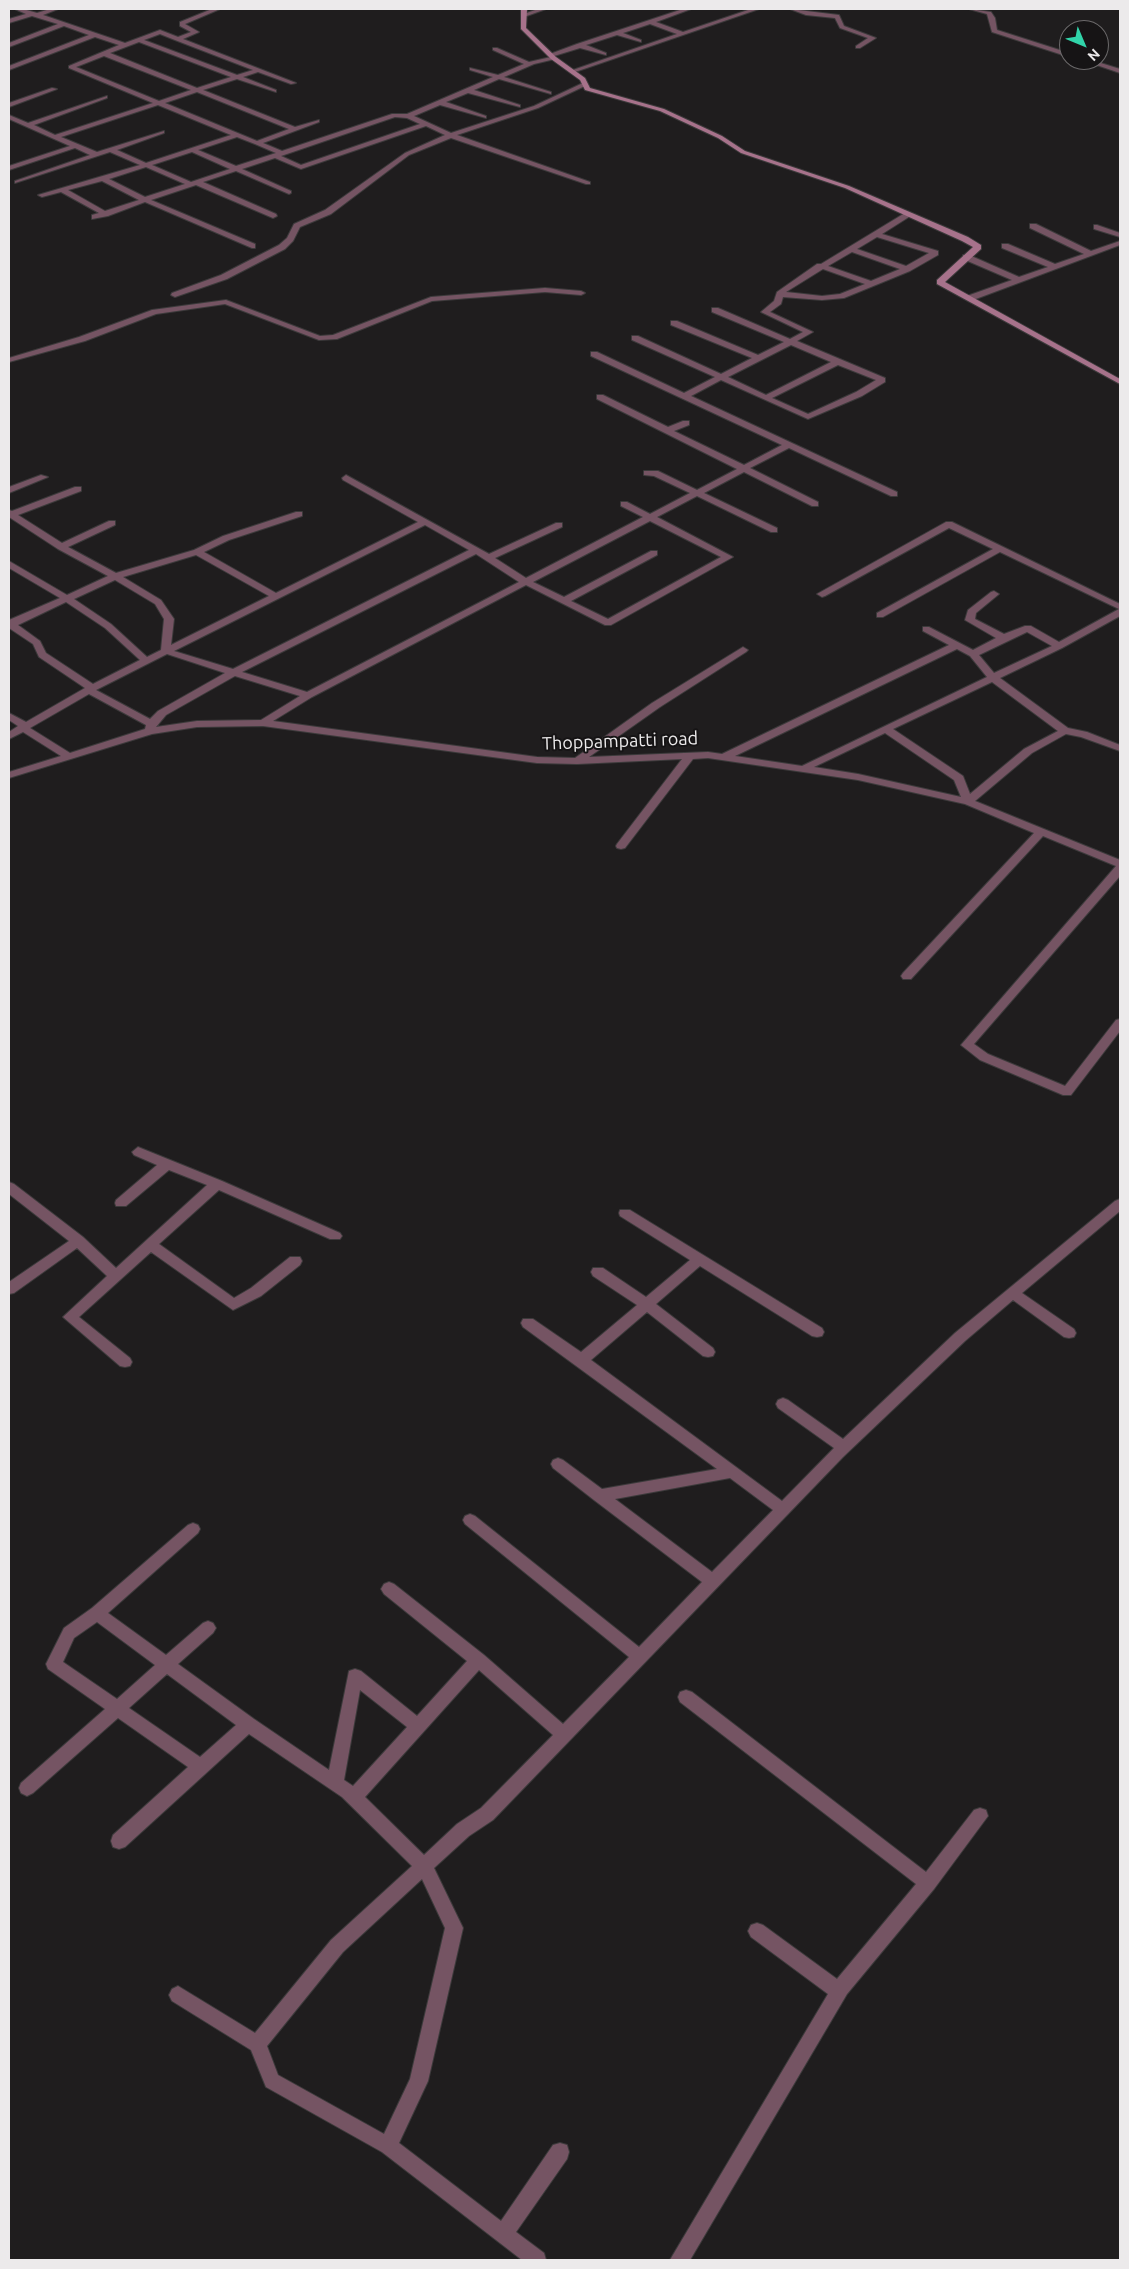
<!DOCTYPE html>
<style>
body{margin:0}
#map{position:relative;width:1129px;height:2269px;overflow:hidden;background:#1f1d1e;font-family:Ubuntu,sans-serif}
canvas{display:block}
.frame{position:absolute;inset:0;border:10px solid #eceaeb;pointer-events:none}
.north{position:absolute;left:1059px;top:20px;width:50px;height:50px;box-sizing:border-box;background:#161415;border:1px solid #6c6a6b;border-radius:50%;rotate:135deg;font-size:14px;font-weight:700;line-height:20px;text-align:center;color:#eceaeb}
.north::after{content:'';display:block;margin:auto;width:18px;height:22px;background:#31d4a9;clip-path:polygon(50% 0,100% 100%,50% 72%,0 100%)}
</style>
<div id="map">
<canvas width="1129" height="2269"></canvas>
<div class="frame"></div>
<div class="north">N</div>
</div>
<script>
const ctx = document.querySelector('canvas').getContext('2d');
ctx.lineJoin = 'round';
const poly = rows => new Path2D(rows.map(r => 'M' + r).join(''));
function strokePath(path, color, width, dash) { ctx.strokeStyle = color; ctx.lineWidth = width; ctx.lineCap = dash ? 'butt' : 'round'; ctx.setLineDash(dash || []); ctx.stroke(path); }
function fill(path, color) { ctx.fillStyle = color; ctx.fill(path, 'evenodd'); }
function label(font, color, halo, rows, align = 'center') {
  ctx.font = font + ' Ubuntu,sans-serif'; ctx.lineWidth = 4; ctx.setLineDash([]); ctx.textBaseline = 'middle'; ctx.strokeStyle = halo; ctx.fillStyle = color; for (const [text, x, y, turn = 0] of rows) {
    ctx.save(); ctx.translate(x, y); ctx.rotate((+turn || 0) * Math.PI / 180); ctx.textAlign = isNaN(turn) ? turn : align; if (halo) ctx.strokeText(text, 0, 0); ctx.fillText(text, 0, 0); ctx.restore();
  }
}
const street = poly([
 [15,9,23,9,37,13,50,9,58,9,43,15,125,43,160,30,178,37,191,32,180,26,180,22,212,9,220,9,185,24,199,32,183,39,296,83,291,84,258,72,243,77,276,90,276,92,237,79,203,90,295,127,319,120,319,122,263,143,282,151,392,114,407,114,493,77,470,70,470,68,498,75,524,64,493,50,493,48,497,48,529,62,551,57,550,54,577,44,683,9,691,9,656,22,683,32,751,9,759,9,575,72,570,71,677,34,650,24,623,33,641,40,641,42,617,35,586,45,606,53,606,55,580,48,554,56,555,59,534,64,504,77,551,92,551,94,499,79,474,90,520,105,520,107,468,93,446,102,486,116,486,118,440,105,414,116,451,133,534,106,583,83,587,83,587,85,538,108,457,135,590,182,590,184,586,184,451,138,409,155,331,214,300,227,293,241,285,249,227,279,175,297,171,295,172,293,221,275,279,245,287,238,294,224,325,210,405,153,445,135,426,126,301,169,275,158,242,169,291,191,291,193,289,194,236,171,203,182,276,214,277,216,273,218,196,185,151,200,255,244,255,248,252,248,145,202,108,216,92,219,92,215,99,213,61,192,42,197,38,195,140,165,110,152,15,183,15,181,90,155,75,148,9,170,9,166,70,146,9,119,9,115,28,123,107,96,107,98,34,125,55,135,153,103,69,68,69,66,119,45,95,37,9,70,9,66,89,35,64,26,9,47,9,43,58,24,32,16,9,23,9,19,26,14,15,9],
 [160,34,175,40,253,70,237,75,144,40,160,34],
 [139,42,231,77,197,88,110,53,139,42],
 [104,56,191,90,159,101,76,67,104,56],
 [197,92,289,129,257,141,165,103,197,92],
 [158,105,231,135,146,163,117,150,164,133,164,131,97,152,61,137,158,105],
 [395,117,407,118,420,124,301,165,281,156,395,117],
 [237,137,255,144,276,153,236,166,198,150,237,137],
 [192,152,230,169,191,182,152,165,192,152],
 [146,167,185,184,145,197,109,179,146,167],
 [102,181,139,200,105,211,68,190,102,181],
 [538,9,546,9,524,17,521,15,538,9],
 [790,9,839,15,844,26,876,38,860,48,856,48,856,46,868,38,840,28,835,18,806,15,790,9],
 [969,9,991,12,995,18,997,30,1069,53,1069,57,992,32,987,14,969,9],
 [1082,60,1091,60,1120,69,1120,73,1082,60],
 [52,88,57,89,9,107,9,103,52,88],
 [905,213,912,215,882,234,938,251,938,255,910,271,844,298,822,300,783,297,781,304,770,312,813,332,797,341,885,378,885,382,862,396,808,419,721,380,691,396,897,492,897,496,891,496,789,448,750,468,818,502,818,506,812,506,744,472,704,493,777,528,777,532,771,532,697,496,657,517,733,557,611,625,605,625,526,585,312,697,273,721,537,757,575,758,652,703,743,647,748,650,746,652,660,707,589,757,708,752,722,754,949,645,923,631,923,627,929,627,973,650,996,638,965,620,968,610,991,592,994,591,999,594,976,613,975,619,1004,634,1025,626,1031,626,1059,642,1119,609,1000,552,883,617,877,617,877,613,993,549,949,528,825,596,822,597,817,594,946,522,952,522,1120,604,1120,616,1062,648,1000,678,1068,728,1087,732,1120,745,1120,751,1081,737,1066,734,1032,753,975,801,1120,860,1120,876,974,1044,988,1054,1065,1086,1116,1020,1120,1019,1120,1031,1071,1095,1063,1095,980,1060,961,1045,1116,866,1043,836,911,979,903,979,901,976,903,973,1034,833,965,804,858,780,708,758,693,759,625,848,621,849,617,848,616,846,617,844,682,759,577,764,537,763,263,726,197,727,152,734,9,778,9,772,61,756,23,732,9,739,9,732,18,726,9,720,9,713,26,722,85,688,39,657,33,644,9,628,9,620,60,598,9,568,9,561,67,595,108,576,58,549,9,517,9,510,12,511,75,487,81,487,81,491,18,515,62,543,109,521,115,521,115,525,68,547,116,573,194,550,223,536,296,512,302,512,302,516,229,540,204,552,276,593,418,522,343,480,342,478,346,475,489,554,556,523,562,523,562,527,495,558,526,578,643,517,621,506,621,502,627,502,650,514,690,493,654,476,644,475,644,471,658,471,697,490,737,469,597,399,597,395,603,395,668,427,683,421,689,421,689,425,674,431,744,465,782,445,591,356,591,352,597,352,684,393,715,377,632,340,632,336,638,336,721,374,752,358,671,325,671,321,677,321,758,355,784,342,712,312,712,308,718,308,790,339,803,332,761,312,774,301,777,292,817,264,821,264,905,213],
 [877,237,929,253,906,266,857,249,877,237],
 [852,252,900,269,871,281,828,266,852,252],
 [823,269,865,284,840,294,822,296,786,292,823,269],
 [791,345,831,362,766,395,728,377,791,345],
 [838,365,876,380,856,392,808,414,772,398,838,365],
 [650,521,721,557,608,619,571,601,657,555,657,551,651,551,564,597,533,582,650,521],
 [425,525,469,550,233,669,174,651,425,525],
 [476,554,519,582,307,692,242,672,476,554],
 [196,555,269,596,171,645,174,619,161,600,123,577,196,555],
 [115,580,155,604,164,619,161,650,147,657,111,624,74,599,115,580],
 [66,602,105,628,140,660,93,684,46,653,40,641,18,625,66,602],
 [1027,632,1052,646,994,673,979,655,1027,632],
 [957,649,970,656,987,677,802,766,735,756,957,649],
 [167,654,225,673,158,711,150,719,96,690,167,654],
 [235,676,300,696,261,720,197,721,156,727,166,715,235,676],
 [992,682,1058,731,1024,749,970,794,963,776,893,729,992,682],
 [89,694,146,725,145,729,70,753,30,728,89,694],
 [885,733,954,780,961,797,858,774,814,767,885,733],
 [1030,224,1036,224,1091,251,1120,241,1120,245,973,300,967,300,967,296,1012,280,963,259,963,255,969,255,1019,277,1048,267,1002,248,1002,244,1008,244,1055,264,1084,254,1030,228,1030,224],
 [1097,225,1120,233,1120,237,1094,229,1094,225,1097,225],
 [545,288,581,291,585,293,581,295,545,292,432,301,337,339,319,340,225,304,156,314,85,341,9,362,9,358,79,337,152,310,226,300,320,336,333,335,431,297,545,288],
 [41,475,48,477,9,493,9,487,41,475],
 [138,1147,222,1181,340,1233,342,1236,340,1239,330,1239,219,1190,159,1244,234,1298,251,1288,290,1257,300,1257,302,1261,300,1265,261,1296,233,1310,151,1252,79,1317,130,1358,132,1362,130,1366,125,1367,120,1366,63,1317,107,1276,77,1248,14,1293,9,1294,9,1282,69,1241,9,1194,9,1182,14,1184,83,1237,116,1268,207,1185,169,1170,126,1206,116,1206,115,1203,116,1200,157,1165,134,1155,132,1152,138,1147],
 [1120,1199,1120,1211,1022,1293,1074,1329,1076,1333,1074,1337,1069,1338,1064,1337,1013,1300,965,1341,843,1457,493,1820,469,1836,434,1868,463,1928,428,2081,399,2143,501,2221,553,2145,560,2143,567,2145,569,2152,567,2159,516,2232,544,2253,546,2260,522,2260,382,2152,266,2087,251,2050,172,2001,169,1995,172,1989,178,1986,255,2033,331,1940,412,1866,342,1797,249,1734,125,1847,119,1849,113,1847,111,1841,113,1835,188,1767,118,1718,33,1793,27,1796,21,1793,19,1788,21,1783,105,1709,48,1669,46,1664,64,1628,92,1608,188,1525,193,1523,198,1525,200,1529,198,1533,108,1613,166,1655,203,1623,208,1621,213,1623,216,1628,213,1633,178,1664,254,1719,329,1770,349,1671,355,1669,361,1671,417,1716,467,1661,384,1594,381,1589,384,1584,389,1582,394,1584,484,1655,563,1724,629,1657,465,1524,463,1520,465,1516,470,1514,475,1516,639,1647,702,1582,594,1500,553,1468,551,1464,553,1460,558,1458,563,1460,602,1489,717,1469,523,1327,521,1323,523,1319,533,1319,581,1352,637,1305,593,1276,591,1272,593,1268,603,1268,646,1297,690,1260,620,1216,619,1213,620,1210,630,1210,822,1328,824,1332,822,1336,817,1337,812,1336,700,1266,656,1304,713,1348,715,1352,713,1356,708,1357,703,1356,647,1312,591,1360,782,1501,834,1448,778,1408,776,1404,778,1400,783,1398,788,1400,843,1439,955,1333,1115,1201,1120,1199],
 [730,1478,773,1510,712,1572,615,1499,730,1478],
 [97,1622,155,1665,117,1699,63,1662,74,1638,97,1622],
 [479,1670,553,1735,481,1808,457,1824,424,1855,365,1797,479,1670],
 [167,1674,236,1725,200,1757,129,1708,167,1674],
 [360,1690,407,1727,353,1786,344,1780,360,1690],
 [422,1879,445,1928,410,2079,384,2134,278,2075,267,2046,343,1952,422,1879],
 [686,1690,692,1692,926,1872,974,1810,980,1808,986,1810,988,1816,934,1889,847,1994,690,2260,670,2260,828,1994,751,1937,748,1931,751,1925,757,1923,763,1925,837,1979,916,1884,680,1702,678,1697,680,1692,686,1690]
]);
const secondary = poly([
 [521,9,527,9,526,28,556,57,585,78,590,88,664,109,722,136,745,151,849,186,968,237,981,245,981,249,945,282,1120,379,1120,384,937,284,937,280,973,247,962,241,845,188,741,153,718,138,660,111,585,90,580,80,551,59,521,29,521,9]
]);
strokePath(street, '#3c3a3b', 2);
strokePath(secondary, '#3c3a3b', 2);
fill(street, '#755463');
fill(secondary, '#a7728b');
label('18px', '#eceaeb', '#161415', [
 ["Thoppampatti road",620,741,-2]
]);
</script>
